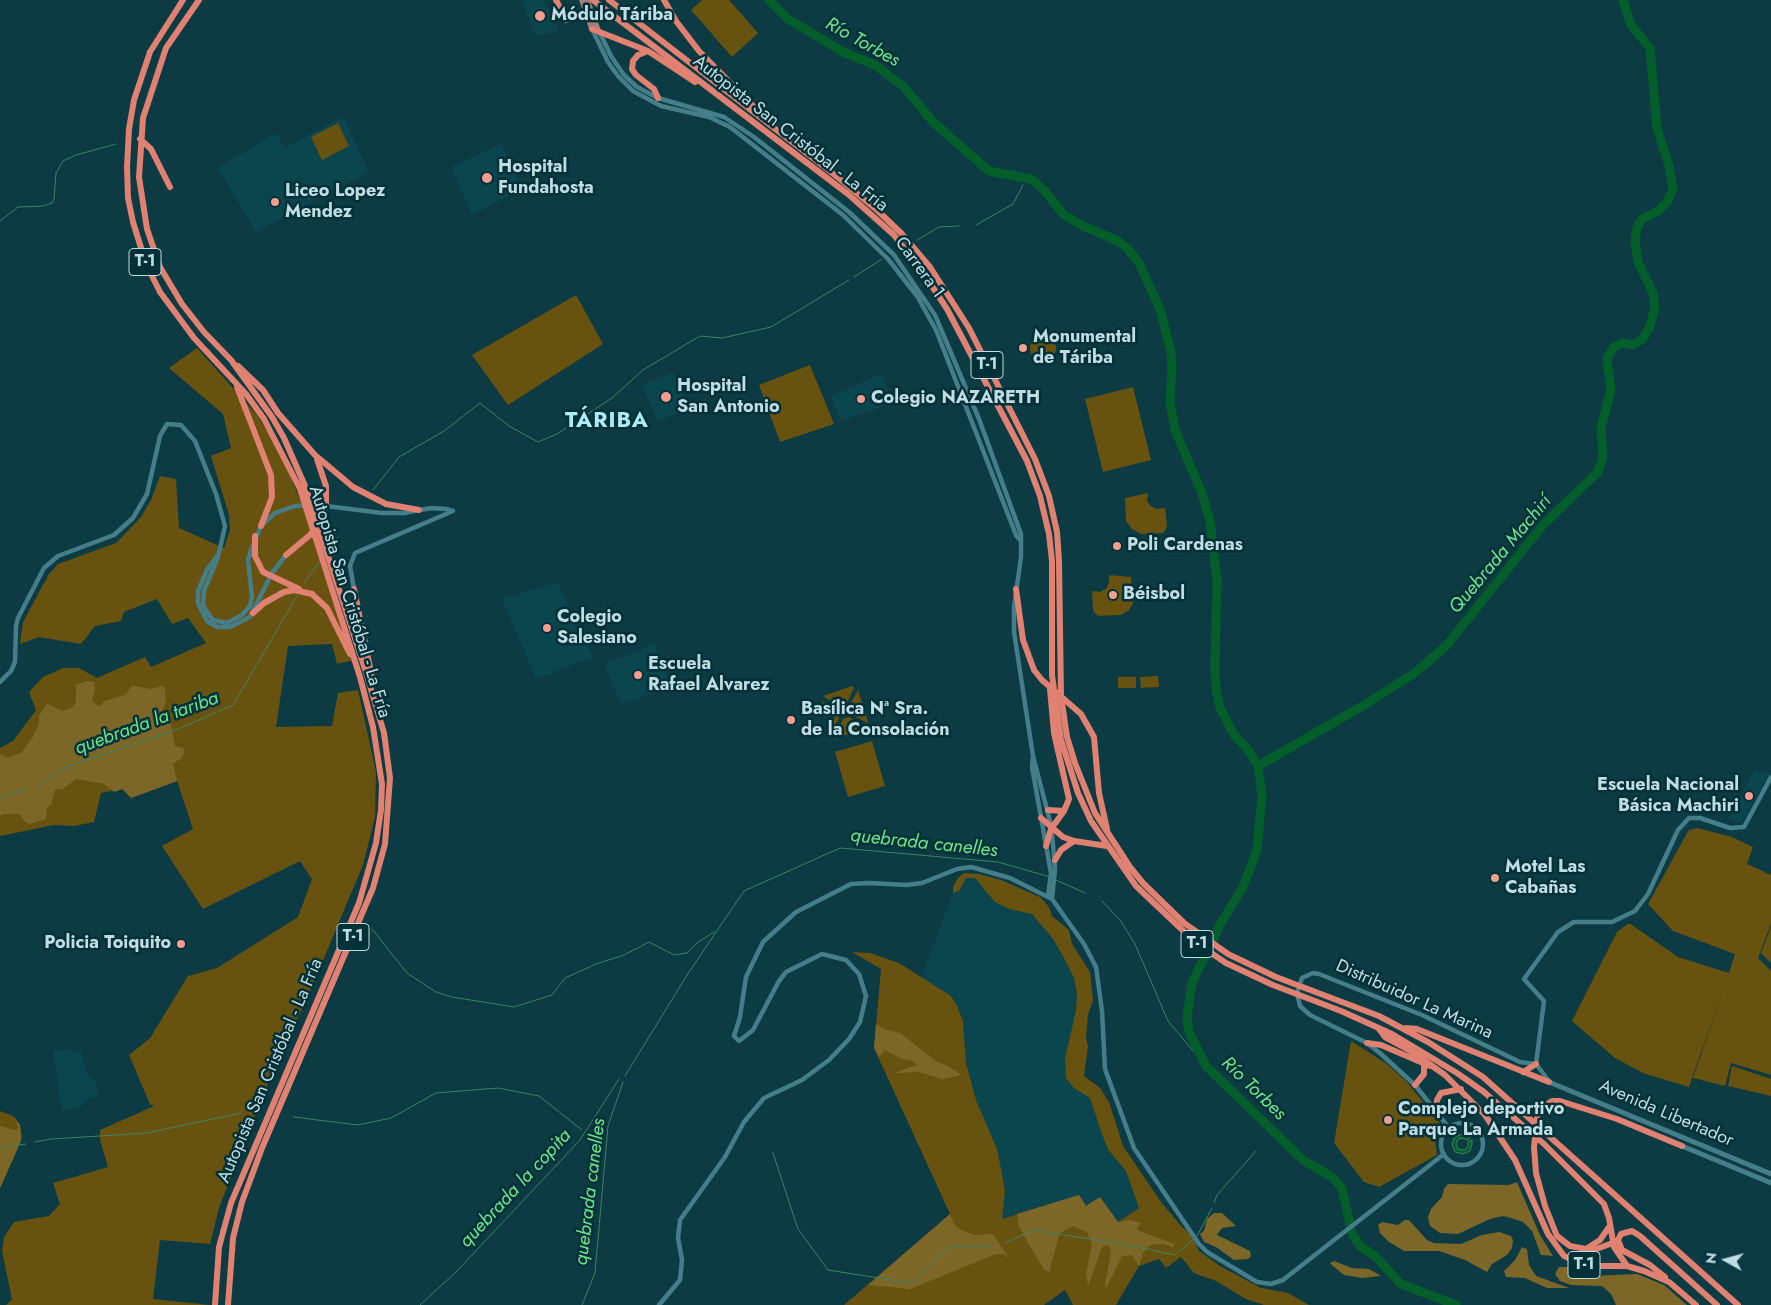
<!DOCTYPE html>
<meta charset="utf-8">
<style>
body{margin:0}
#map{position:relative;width:1771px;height:1305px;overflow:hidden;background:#0c3b43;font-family:Jost,sans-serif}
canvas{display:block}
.north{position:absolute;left:1701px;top:1235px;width:50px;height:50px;-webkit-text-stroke:4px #003138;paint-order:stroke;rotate:277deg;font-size:14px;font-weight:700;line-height:20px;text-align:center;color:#c1dde3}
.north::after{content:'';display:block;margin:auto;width:18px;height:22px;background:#c1dde3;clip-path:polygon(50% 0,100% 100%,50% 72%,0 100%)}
</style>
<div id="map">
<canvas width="1771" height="1305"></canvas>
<div class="north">N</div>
</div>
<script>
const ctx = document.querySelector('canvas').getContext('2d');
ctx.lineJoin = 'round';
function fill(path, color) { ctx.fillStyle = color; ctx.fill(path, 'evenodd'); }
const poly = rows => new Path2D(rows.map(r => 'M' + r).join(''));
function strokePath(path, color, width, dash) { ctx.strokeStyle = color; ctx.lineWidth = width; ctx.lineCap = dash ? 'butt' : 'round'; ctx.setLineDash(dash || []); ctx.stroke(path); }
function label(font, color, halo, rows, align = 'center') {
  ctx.font = font + ' Jost,sans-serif'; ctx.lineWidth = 5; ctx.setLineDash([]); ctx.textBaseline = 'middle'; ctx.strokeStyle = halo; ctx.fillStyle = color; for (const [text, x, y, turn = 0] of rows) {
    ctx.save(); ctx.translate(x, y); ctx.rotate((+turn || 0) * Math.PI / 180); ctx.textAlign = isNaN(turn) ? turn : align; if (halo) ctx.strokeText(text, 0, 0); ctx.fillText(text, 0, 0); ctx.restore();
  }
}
fill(poly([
 [522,0,544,0,559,32,535,35],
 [343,116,369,172,256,232,218,168,276,133,285,148],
 [501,144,523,189,472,215,451,167],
 [673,372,690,408,658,421,642,386],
 [881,374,893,403,841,421,830,396],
 [557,582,593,657,536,679,502,599],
 [654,644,671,686,621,704,604,664],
 [1755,770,1770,773,1744,819,1739,822,1728,820],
 [966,877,975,878,980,882,995,902,1032,914,1053,939,1074,978,1077,994,1076,1010,1070,1040,1074,1088,1090,1098,1104,1140,1109,1151,1126,1171,1139,1208,1118,1222,1100,1198,1086,1206,1079,1196,1001,1219,1005,1191,1002,1174,976,1100,966,1063,963,1021,951,996,921,978,953,893,959,891],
 [70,1049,75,1052,81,1051,86,1073,96,1082,98,1096,88,1099,80,1108,62,1111,53,1051]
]), '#0b464f');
fill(poly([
 [702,0,729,0,758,33,732,57,691,10],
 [338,123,349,146,322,160,311,137],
 [576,295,603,344,508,405,472,355],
 '1030 348a13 13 0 1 1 26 0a13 13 0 1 1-26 0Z',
 [197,348,258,416,283,459,302,504,353,660,337,664,332,644,288,646,276,727,332,726,338,693,358,690,376,772,375,817,363,865,314,982,262,1097,219,1208,210,1244,160,1240,153,1299,209,1305,6,1305,12,1299,2,1251,4,1237,14,1222,49,1216,60,1204,53,1183,108,1167,100,1140,100,1130,154,1106,150,1104,129,1055,150,1038,188,976,217,968,298,917,312,879,300,861,203,909,162,846,193,829,177,781,131,798,122,789,101,793,94,822,74,826,54,825,0,836,0,748,13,741,36,710,29,692,43,677,63,668,79,668,97,678,145,657,151,667,206,643,188,618,172,624,157,599,124,612,121,621,95,626,81,644,39,637,20,644,23,622,49,574,58,564,116,543,141,517,151,500,160,476,176,479,179,528,224,548,230,530,229,515,211,456,231,448,223,414,169,368],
 [810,365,834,424,780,442,759,385],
 [1133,387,1151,460,1103,472,1085,399],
 [1148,493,1147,501,1151,506,1157,509,1165,508,1167,527,1163,533,1141,534,1132,529,1126,521,1125,498],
 [1109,575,1131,577,1133,603,1129,610,1121,615,1098,616,1093,611,1092,591,1100,592,1106,589,1109,583],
 [1158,676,1159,687,1141,688,1140,677],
 [1118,677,1136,677,1136,688,1118,688],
 [852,686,854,688,846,705,839,707,823,696],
 [858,690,868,722,867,723,851,714,849,706],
 [822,701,837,710,839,718,831,734,827,723,834,719,835,715,832,712,824,712],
 [849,717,866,729,835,738,843,719],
 [872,741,885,786,848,797,835,752],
 [1697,828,1732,837,1753,847,1747,864,1771,875,1771,924,1758,958,1771,971,1771,1075,1731,1063,1725,1086,1693,1078,1724,987,1689,1087,1643,1073,1615,1058,1572,1021,1617,932,1629,923,1678,957,1729,973,1735,954,1673,931,1648,904,1686,835,1689,830],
 [964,873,979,874,1001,880,1040,897,1049,907,1052,916,1069,930,1072,944,1090,972,1093,1000,1088,1015,1086,1038,1088,1046,1084,1076,1100,1088,1109,1102,1123,1146,1161,1202,1182,1227,1191,1234,1199,1251,1220,1266,1261,1288,1288,1293,1309,1305,1264,1305,1246,1299,1216,1281,1194,1273,1181,1257,1166,1268,1159,1259,1139,1266,1116,1305,1073,1305,1065,1290,1044,1305,844,1305,950,1214,874,1048,881,969,852,952,870,953,899,963,951,996,957,1006,963,1021,966,1063,976,1100,997,1149,1002,1174,1005,1191,1002,1219,1079,1195,1086,1206,1100,1197,1118,1222,1139,1208,1126,1171,1109,1151,1104,1140,1090,1098,1074,1088,1066,1078,1065,1059,1076,1010,1077,994,1074,978,1065,960,1053,939,1032,914,1009,909,995,902,975,878,966,878,959,891,953,893,953,887,958,878],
 [1771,927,1771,963,1761,953],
 [1351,1041,1387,1064,1407,1082,1442,1126,1435,1138,1437,1155,1379,1187,1364,1182,1334,1143],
 [1732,1066,1771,1079,1771,1096,1728,1086],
 [0,1111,13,1116,20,1125,22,1135,21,1141,0,1188]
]), '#67520f');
fill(poly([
 [86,681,94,682,95,690,92,698,93,702,99,706,105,701,125,695,132,686,151,689,162,686,165,689,166,702,161,713,171,725,175,746,183,748,185,751,181,759,173,763,177,781,131,798,123,789,114,792,104,784,76,779,63,789,55,790,51,805,47,807,46,819,30,824,26,823,19,814,3,814,0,816,0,754,7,758,21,753,33,737,39,723,39,716,45,706,48,704,62,711,73,707,76,701,76,685],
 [876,1024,886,1030,900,1033,937,1062,946,1065,962,1075,943,1079,918,1072,896,1073,909,1067,918,1066,911,1060,902,1059,885,1050,879,1057,874,1048],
 [13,1116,20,1125,21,1141,0,1188,0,1126,15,1130,19,1128],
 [1517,1182,1540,1235,1553,1256,1541,1255,1532,1231,1523,1222,1511,1218,1503,1216,1490,1219,1458,1234,1440,1233,1430,1226,1428,1217,1431,1209,1442,1197,1444,1189,1448,1184,1509,1185],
 [1079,1195,1086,1206,1100,1197,1118,1222,1129,1220,1140,1223,1137,1230,1175,1244,1173,1247,1164,1244,1150,1245,1143,1253,1139,1266,1132,1255,1122,1256,1106,1289,1105,1284,1111,1252,1110,1247,1106,1245,1102,1247,1088,1286,1086,1273,1092,1245,1087,1232,1073,1226,1060,1233,1049,1272,1044,1270,1019,1227,1017,1214],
 [1214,1213,1222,1213,1236,1226,1222,1228,1217,1235,1250,1251,1251,1256,1248,1259,1234,1260,1216,1247,1204,1242,1200,1234,1204,1231,1207,1219],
 [950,1214,954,1224,961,1230,975,1235,993,1234,1011,1261,1004,1254,996,1254,910,1289,868,1285],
 [1405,1220,1409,1220,1427,1240,1434,1243,1461,1244,1482,1235,1499,1232,1511,1236,1513,1240,1512,1248,1507,1255,1492,1264,1487,1272,1465,1260,1439,1251,1404,1251,1389,1242,1380,1233,1378,1225,1382,1222,1398,1225],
 [1522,1247,1527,1249,1529,1265,1536,1276,1569,1288,1547,1288,1525,1278,1506,1277,1504,1271,1515,1260],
 [1334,1261,1352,1268,1369,1269,1381,1276,1362,1278,1344,1275,1333,1266,1330,1263],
 [1559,1267,1568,1267,1579,1273,1591,1276,1637,1274,1664,1285,1687,1305,1616,1305,1611,1294,1602,1286,1571,1285,1560,1281,1555,1274]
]), '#7c6729');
const water = poly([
 [1462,1134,1470,1138,1467,1140,1463,1138,1458,1139,1456,1144,1458,1149,1464,1150,1468,1147,1468,1142,1472,1140,1472,1144,1470,1151,1463,1154,1455,1152,1452,1144,1455,1137,1462,1134]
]);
fill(water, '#045e2a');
strokePath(water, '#3d8462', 1);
strokePath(poly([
 [0,221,18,207,43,206,52,203,54,199,56,173,63,161,76,155,116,144],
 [976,225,1013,204,1023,185],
 [917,240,939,227,959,226],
 [854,277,882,259],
 [373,490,399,457,444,431,480,403,509,426,538,442,557,434,612,398,643,370,700,336,722,338,771,327,849,280],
 [329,550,338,537],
 [304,583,320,561],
 [39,786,69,766,178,729,233,705,297,596],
 [0,798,26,789],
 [1056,880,1085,893],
 [1102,901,1120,920,1135,944,1168,1021,1206,1066],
 [372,929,407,973,436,992,452,997,514,1007,552,995,565,978,596,964,624,955,649,942,674,955,687,953,697,943,714,932],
 [625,1076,689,972,744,891,840,848,998,862,1050,877],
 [294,1117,358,1125,391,1118,436,1093,498,1088,539,1096,582,1130],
 [35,1142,51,1139,147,1133,241,1113],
 [0,1148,26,1144],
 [773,1153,798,1229,828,1270,910,1283,950,1247,991,1246],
 [1214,1203,1217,1195,1256,1151],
 [1197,1236,1212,1208],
 [1005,1243,1034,1230,1138,1247,1175,1255,1194,1239],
 [420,1305,456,1272,580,1140,619,1079],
 [582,1305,595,1273,608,1126,623,1082]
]), '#3d8462', 1);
strokePath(poly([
 [769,0,788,19,843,52,875,65,904,87,933,122,989,171,1031,179,1044,190,1063,214,1083,226,1118,241,1128,249,1139,263,1160,309,1171,352,1172,368,1170,402,1175,430,1202,493,1210,521,1217,580,1215,665,1216,690,1220,708,1234,735,1247,748,1258,766,1262,795,1257,850,1243,887,1222,921,1192,983,1187,1017,1189,1032,1206,1066,1303,1160,1332,1177,1342,1188,1352,1234,1360,1246,1375,1256,1401,1284,1456,1305],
 [1258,766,1366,704,1416,672,1447,645,1543,525,1598,472,1603,456,1601,428,1611,390,1607,358,1614,347,1623,343,1633,345,1643,339,1650,326,1655,307,1653,293,1638,262,1635,241,1637,228,1642,219,1658,211,1667,202,1673,189,1669,166,1657,128,1650,48,1631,25,1623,0]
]), '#045e2a', 9);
strokePath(poly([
 [592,29,608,62,618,76,633,91,661,106,709,117,730,127,843,215,888,259,917,296,936,330,1016,535,1020,540],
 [599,31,611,56,624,75,637,87,658,98,724,117,754,137,849,212,894,255,935,315,979,419,1021,534,1021,557,1014,607,1014,632,1033,756,1051,825],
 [218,557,204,591,203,606,213,620,227,623,242,615,250,606,252,596,248,560,251,550,261,526,275,513,295,506,318,505,382,513,404,513,431,508,446,509,453,511],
 [354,589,350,566,355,553,453,511],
 [0,682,11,671,15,662,16,626,18,618,44,568,58,556,114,535,133,518,147,494,160,436,167,424,181,425,195,441,216,494,225,526,219,553,207,570,198,591,198,603,207,621,217,627,230,627,250,617,272,573,286,555],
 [1033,757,1032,767,1051,873,1048,896],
 [1052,833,1055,869,1052,899],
 [1536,1064,1544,1001,1524,979,1558,932,1574,922,1612,922,1635,911,1648,894,1678,830,1689,818,1700,818,1730,828,1744,827,1771,777],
 [1536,1064,1549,1081],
 '1441 1144a21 21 0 1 1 42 0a21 21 0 1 1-42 0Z',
 [1449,1128,1415,1085,1381,1054,1367,1043,1310,1015,1300,1006,1297,993,1302,978,1313,973,1319,974,1422,1015,1520,1062,1535,1064],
 [659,1305,680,1280,682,1260,678,1238,680,1220,725,1157,744,1122,764,1098,802,1080,829,1060,849,1039,860,1022,866,996,859,974,846,960,822,954,786,972,779,981,753,1030,739,1041,734,1036,740,1017,746,977,763,942,796,912,851,884,869,883,907,885,922,883,957,869,971,867,1010,878,1052,899,1084,944,1096,967,1102,1011,1105,1069,1134,1148,1199,1244,1207,1252,1257,1282,1271,1284,1283,1280,1444,1154]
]), '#457e89', 4.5);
strokePath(poly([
 [1549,1082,1771,1174],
 [1682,1146,1771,1183]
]), '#457e89', 5);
strokePath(poly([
 [582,0,592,29],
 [587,0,598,30]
]), '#a2807b', 5.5);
strokePath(poly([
 [183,0,150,52,134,100,129,129,127,167,128,198,133,222,146,264,160,292,194,338,246,394,264,419,300,489,360,677,373,727,382,784,381,810,376,843,359,903,231,1203,219,1247,215,1305],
 [199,0,166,48,143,118,139,177,147,229,160,267,182,304,204,332,231,360,272,417,284,438,305,486,365,669,384,733,390,778,385,844,373,888,262,1148,242,1202,233,1238,228,1305],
 [556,0,566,20],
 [593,0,848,194,894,235,924,274,947,309,1027,461,1040,496,1049,534,1052,561,1052,675,1061,740,1078,793,1091,821,1136,886,1195,942,1226,963,1273,985,1341,1011,1392,1034,1457,1073,1484,1092,1544,1144,1604,1204,1609,1218,1614,1247,1627,1266],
 [609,0,841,180,878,211,901,233,930,267,969,328,1035,459,1049,496,1057,532,1059,561,1061,696,1067,737,1075,763,1095,813,1130,867,1143,883,1184,923,1228,954,1276,977,1379,1016,1428,1042,1483,1077,1738,1305],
 [664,0,676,21,699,51,758,111],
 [592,29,648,51,695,82],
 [648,51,638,55,633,61,632,69,636,75,654,89,658,98],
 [140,139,151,149,170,187],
 [238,366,263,390,278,413,315,455,353,487,386,504,419,510],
 [237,387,271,475,272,497,261,526],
 [255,536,255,556,263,572,299,589],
 [286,555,310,535,322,521,326,503,326,486,317,459],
 [354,589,373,682],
 [1016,589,1023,640,1034,670,1042,680,1081,714,1094,737,1099,793,1107,829],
 [253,613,264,603,284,592,294,590,312,594,327,608,350,654],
 [1048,810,1064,811],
 [1041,818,1063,837,1074,841,1107,846],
 [1046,846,1051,829,1064,811,1069,799,1054,733,1050,689],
 [1055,860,1061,850,1074,841],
 [1406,1028,1417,1029,1549,1082],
 [1379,1029,1385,1037,1411,1051,1445,1075,1485,1115,1515,1160,1548,1234,1564,1256,1588,1266,1627,1266,1644,1271,1669,1282,1696,1305],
 [1367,1043,1381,1045,1430,1066],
 [1523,1072,1536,1064],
 [1415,1085,1424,1074,1424,1063],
 [1436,1110,1437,1100,1441,1093,1461,1089],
 [1609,1227,1600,1240,1586,1249,1570,1246,1557,1236,1545,1206,1536,1173,1534,1147,1538,1110,1552,1101,1560,1101,1617,1119,1682,1146],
 [1587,1249,1594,1250,1615,1242],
 [1665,1277,1650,1265,1622,1250,1618,1240,1621,1234,1632,1231,1640,1236,1717,1305]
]), '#e08171', 6);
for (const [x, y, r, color] of [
 [540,16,6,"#f59d8e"],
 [487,178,6,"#f59d8e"],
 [275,202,5,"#f59d8e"],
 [1023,348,5,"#f59d8e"],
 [666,397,6,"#f59d8e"],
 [861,399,5,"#f59d8e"],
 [1117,546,5,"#f59d8e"],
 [1113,595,5,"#f59d8e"],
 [547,628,5,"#f59d8e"],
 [638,675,5,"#f59d8e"],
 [791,720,5,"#f59d8e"],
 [1749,796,5,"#f59d8e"],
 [1495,878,5,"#f59d8e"],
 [181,944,5,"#f59d8e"],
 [1388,1120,5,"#f59d8e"]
]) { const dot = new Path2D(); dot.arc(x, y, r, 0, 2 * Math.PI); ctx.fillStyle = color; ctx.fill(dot); strokePath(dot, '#003138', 2); }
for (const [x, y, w] of [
 [145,262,32],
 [987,365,32],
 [353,937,32],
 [1197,944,32],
 [1584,1265,32]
]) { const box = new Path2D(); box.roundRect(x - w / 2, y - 13.5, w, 27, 4); ctx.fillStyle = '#003138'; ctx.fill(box); strokePath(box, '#c1dde3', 1); }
label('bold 16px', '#c1dde3', null, [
 ["T-1",145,262],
 ["T-1",987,365],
 ["T-1",353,937],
 ["T-1",1197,944],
 ["T-1",1584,1265]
]);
label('bold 18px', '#c1dde3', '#003138', [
 ["Módulo Táriba",551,16],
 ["Hospital",498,168],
 ["Fundahosta",498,189],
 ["Liceo Lopez",285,192],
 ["Mendez",285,213],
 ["Monumental",1033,338],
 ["de Táriba",1033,359],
 ["Hospital",677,387],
 ["San Antonio",677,408],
 ["Colegio NAZARETH",871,399],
 ["Poli Cardenas",1127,546],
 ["Béisbol",1123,595],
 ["Colegio",557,618],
 ["Salesiano",557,639],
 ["Escuela",648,665],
 ["Rafael Alvarez",648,686],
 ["Basílica Nª Sra.",801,710],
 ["de la Consolación",801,731],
 ["Escuela Nacional",1739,786,"right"],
 ["Básica Machiri",1739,807,"right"],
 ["Motel Las",1505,868],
 ["Cabañas",1505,889],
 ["Policia Toiquito",171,944,"right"],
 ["Complejo deportivo",1398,1110],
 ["Parque La Armada",1398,1131]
], 'left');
label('18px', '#c1dde3', '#003138', [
 ["Autopista San Cristóbal - La Fría",790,134,38],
 ["Carrera 1",919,268,54],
 ["Autopista San Cristóbal - La Fría",349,602,73],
 ["Distribuidor La Marina",1414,1000,24],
 ["Autopista San Cristóbal - La Fría",271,1071,-67],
 ["Avenida Libertador",1666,1114,23]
]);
label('italic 19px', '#68e88d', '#003138', [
 ["Río Torbes",862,43,29],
 ["Quebrada Machirí",1501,555,-50],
 ["quebrada la tariba",147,724,-20],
 ["quebrada canelles",924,844,6],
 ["Río Torbes",1253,1089,44],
 ["quebrada la copita",516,1189,-47],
 ["quebrada canelles",591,1192,-83]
]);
ctx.letterSpacing = '1px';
label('bold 22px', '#afebf6', '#003138', [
 ["TÁRIBA",607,422]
]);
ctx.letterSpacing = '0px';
</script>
